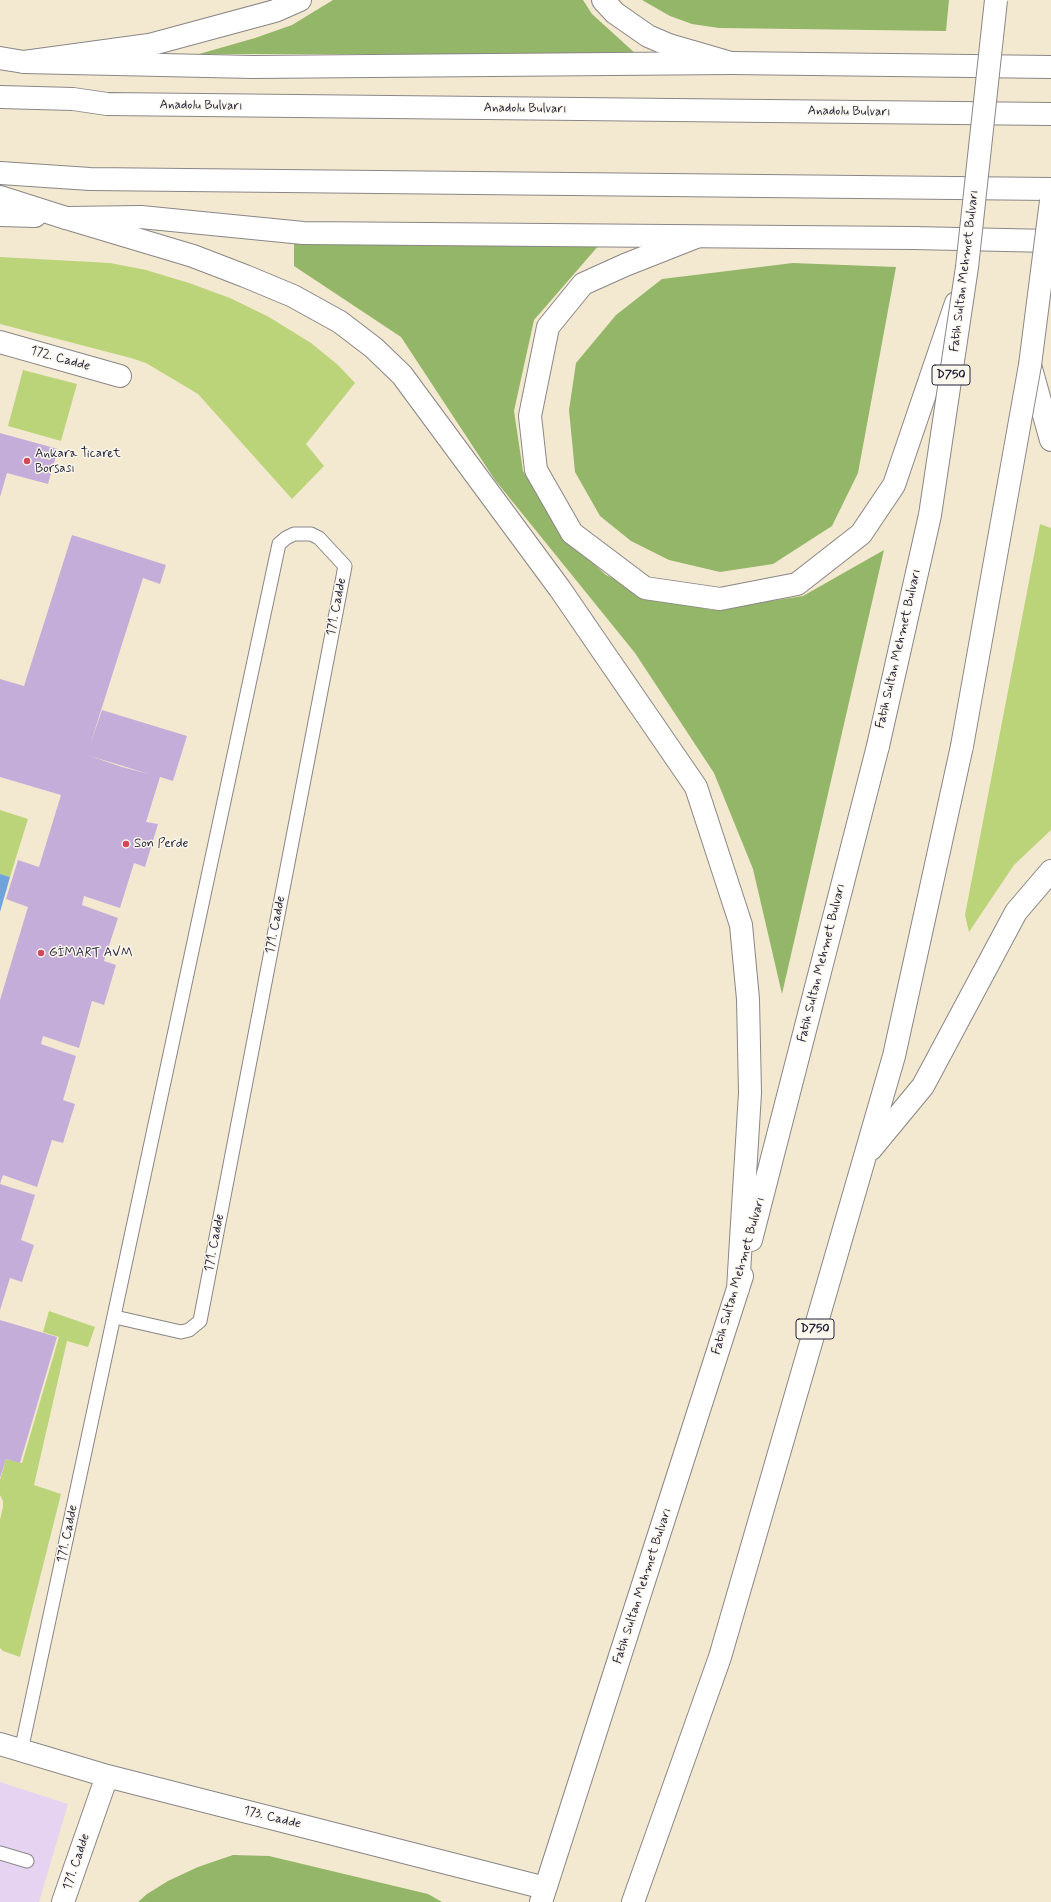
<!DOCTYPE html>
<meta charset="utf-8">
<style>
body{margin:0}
canvas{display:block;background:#f3e9d0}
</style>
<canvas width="1051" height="1902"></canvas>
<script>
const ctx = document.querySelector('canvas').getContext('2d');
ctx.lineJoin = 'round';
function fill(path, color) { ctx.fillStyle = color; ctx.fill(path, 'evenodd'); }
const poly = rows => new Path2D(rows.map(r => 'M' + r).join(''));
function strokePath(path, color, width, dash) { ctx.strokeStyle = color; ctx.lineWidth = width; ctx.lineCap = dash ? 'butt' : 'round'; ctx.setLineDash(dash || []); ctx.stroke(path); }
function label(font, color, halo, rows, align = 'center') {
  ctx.font = font + ' Mynerve,sans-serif'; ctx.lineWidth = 3; ctx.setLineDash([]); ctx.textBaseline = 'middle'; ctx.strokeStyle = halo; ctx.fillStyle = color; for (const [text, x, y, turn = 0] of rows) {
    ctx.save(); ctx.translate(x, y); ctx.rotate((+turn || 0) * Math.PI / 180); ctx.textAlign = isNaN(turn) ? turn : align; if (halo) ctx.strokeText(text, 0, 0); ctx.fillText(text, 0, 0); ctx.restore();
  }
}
fill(poly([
 [0,1782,68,1804,39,1902,0,1902]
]), '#e5d3f1');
fill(poly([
 [0,257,110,263,146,270,189,283,230,298,269,317,311,343,338,365,355,383,306,444,324,466,292,499,198,394,146,363,131,358,0,324],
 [23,370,77,384,61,441,8,426],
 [1040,524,1051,528,1051,830,1014,865,969,932,965,915],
 [0,810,28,819,10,877,0,874],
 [49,1311,95,1327,88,1347,67,1341,34,1485,61,1494,20,1657,3,1651,0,1648,0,1520,3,1507,3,1501,0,1495,0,1480,6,1459,22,1463,59,1337,43,1332]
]), '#bbd479');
fill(poly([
 [333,0,583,0,592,14,636,54,199,54,255,38,292,25],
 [642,0,949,0,946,31,719,28,692,24,670,16],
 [294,244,600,244,534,320,514,411,523,471,560,533,606,575,658,599,712,610,803,596,884,550,782,994,753,869,714,773,635,653,495,480,401,337,294,266],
 [793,263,896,267,858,473,832,526,773,564,720,572,669,560,631,541,600,516,575,472,569,410,576,363,616,315,662,279],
 [233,1855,269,1856,428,1894,442,1902,138,1902,147,1894,168,1881,198,1867]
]), '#94b669');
fill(poly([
 [0,874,10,877,0,912]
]), '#70a3db');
fill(poly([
 [0,433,58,449,48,484,7,473,0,497],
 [72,535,166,565,160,584,143,578,90,745,102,710,187,736,173,781,160,777,146,822,158,824,145,867,134,863,120,908,84,896,82,905,118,918,104,961,116,965,104,1005,92,1001,79,1048,43,1036,41,1044,76,1056,63,1100,75,1104,63,1143,52,1140,37,1187,3,1175,0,1184,35,1195,21,1240,34,1245,22,1282,10,1278,0,1310,0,1000,28,907,6,899,18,860,39,867,61,795,0,777,0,679,24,686],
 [87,755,149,774,122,767],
 [0,1320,57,1337,20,1463,6,1459,0,1478]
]), '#c5add9');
const lane = poly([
 [21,1751,279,544,286,538,294,534,311,534,319,538,345,566,200,1321,189,1330,181,1332,115,1317],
 [0,1853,27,1861]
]);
const secondary = poly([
 [0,342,120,376],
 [0,1744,107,1776,545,1888],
 [63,1902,107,1776]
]);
const primary = poly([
 [0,58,24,62,253,67,731,63,1051,67],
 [0,97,73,99,107,104,1051,114],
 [0,173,90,179,1051,189],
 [0,197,66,218,141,217,303,233,913,238,1051,241],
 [0,215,35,216]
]);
const highway = poly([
 [603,0,615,13,648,36,669,45,731,63],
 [24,62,149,45,275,11,300,0],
 [66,218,193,256,245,276,293,296,340,322,374,348,402,375,560,589,696,787,741,925,748,999,750,1093,738,1289],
 [696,237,625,265,583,284,548,327,530,416,536,470,572,533,645,588,720,599,797,584,861,534,894,485,956,303],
 [1030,365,1051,440],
 [871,1149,923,1086,1016,912,1051,871],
 [751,1240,878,746],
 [541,1902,742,1276],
 [633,1902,720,1657,894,1056,962,746]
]);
strokePath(lane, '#8a8686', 15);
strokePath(secondary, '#8a8686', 24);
strokePath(primary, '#8a8686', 24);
strokePath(highway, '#8a8686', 24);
strokePath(lane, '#fff', 13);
strokePath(secondary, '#fff', 22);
strokePath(primary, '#fff', 22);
strokePath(highway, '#fff', 22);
const highwayBridge = poly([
 [878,746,930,515,967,267,996,0],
 [962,746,1030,365,1051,201]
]);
strokePath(highwayBridge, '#8a8686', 24, []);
strokePath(highwayBridge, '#fff', 22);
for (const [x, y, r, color] of [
 [27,461,4,"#d1495b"],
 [126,844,4,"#d1495b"],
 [41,953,4,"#d1495b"]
]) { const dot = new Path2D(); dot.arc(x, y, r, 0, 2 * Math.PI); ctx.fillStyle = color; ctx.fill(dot); strokePath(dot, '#fbf7ec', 1.5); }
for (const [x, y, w] of [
 [951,375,38],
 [815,1329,38]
]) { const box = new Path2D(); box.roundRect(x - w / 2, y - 10, w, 20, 3); ctx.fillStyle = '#fbf7ec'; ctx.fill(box); strokePath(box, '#22223b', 1); }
label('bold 12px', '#22223b', null, [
 ["D750",951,375],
 ["D750",815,1329]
]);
label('13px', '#22223b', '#fbf7ec', [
 ["Anadolu Bulvarı",201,106,1],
 ["Anadolu Bulvarı",525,109,1],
 ["Anadolu Bulvarı",849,112,1],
 ["Fatih Sultan Mehmet Bulvarı",965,271,-83],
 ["172. Cadde",60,359,16],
 ["171. Cadde",337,607,-79],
 ["Fatih Sultan Mehmet Bulvarı",899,649,-77],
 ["171. Cadde",276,925,-79],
 ["Fatih Sultan Mehmet Bulvarı",822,963,-76],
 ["171. Cadde",215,1243,-79],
 ["Fatih Sultan Mehmet Bulvarı",739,1276,-74],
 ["171. Cadde",68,1534,-78],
 ["Fatih Sultan Mehmet Bulvarı",643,1586,-72],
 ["173. Cadde",272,1818,14],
 ["171. Cadde",77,1862,-71]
]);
label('13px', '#22223b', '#fbf7ec', [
 ["Ankara Ticaret",35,454],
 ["Borsası",35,469],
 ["Son Perde",134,844],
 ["GİMART AVM",49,953]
], 'left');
</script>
